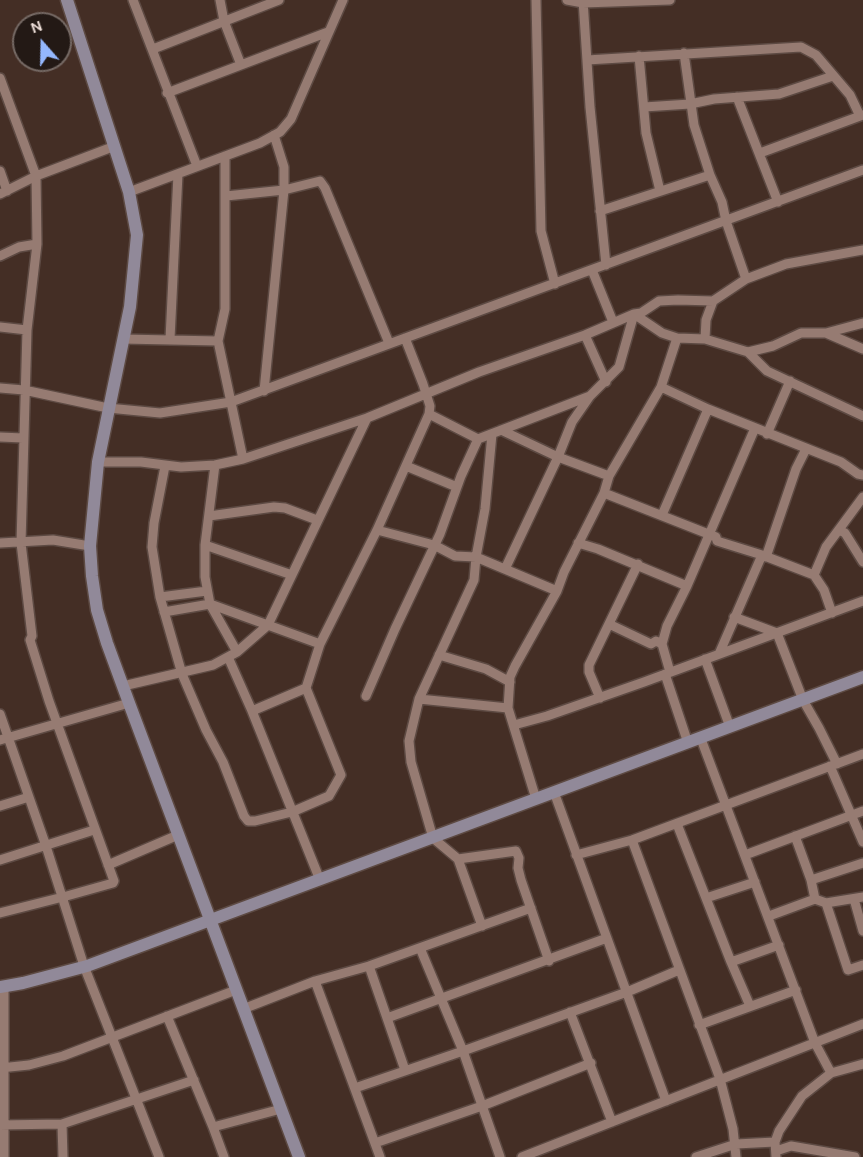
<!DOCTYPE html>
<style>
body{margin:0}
#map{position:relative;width:863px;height:1157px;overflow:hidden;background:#442e25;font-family:Karla,sans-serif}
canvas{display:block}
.north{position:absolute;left:12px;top:12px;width:60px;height:60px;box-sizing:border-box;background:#231915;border:2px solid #756964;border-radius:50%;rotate:340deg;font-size:16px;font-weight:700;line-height:24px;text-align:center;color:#efe0da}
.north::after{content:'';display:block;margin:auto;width:21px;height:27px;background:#94b7fd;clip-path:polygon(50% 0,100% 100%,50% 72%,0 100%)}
</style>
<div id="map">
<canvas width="863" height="1157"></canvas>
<div class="north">N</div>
</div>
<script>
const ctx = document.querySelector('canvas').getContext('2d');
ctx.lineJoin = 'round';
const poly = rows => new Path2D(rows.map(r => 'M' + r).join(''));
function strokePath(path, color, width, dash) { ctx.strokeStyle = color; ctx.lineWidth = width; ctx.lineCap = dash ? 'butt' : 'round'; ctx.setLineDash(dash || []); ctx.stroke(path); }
const street = poly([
 [133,0,197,166],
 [220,0,224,21,241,65],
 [536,0,541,231,555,284],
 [567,0,583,3,670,0],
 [583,0,590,107,606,265],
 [153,49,279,0],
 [684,53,694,125,710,175,722,202,726,221,746,279],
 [639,56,646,133,660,191],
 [587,60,801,47,816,55,850,95,860,116],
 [0,78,36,176,37,244,27,330,21,543,32,636,30,640,49,701,114,881,113,883,63,897,0,913],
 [167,93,328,32],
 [737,97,778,202],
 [644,107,690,104,714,99,779,94,833,76],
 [760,153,863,115],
 [225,156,225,309,218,341,243,459],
 [0,171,7,191],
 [129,192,260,143,280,132,291,119,343,0],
 [0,194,36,176,115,146],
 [226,196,284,190,320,181,325,188,389,343],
 [600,211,710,175],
 [0,256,19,247,37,244],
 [592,270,613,322],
 [0,327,27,330],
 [826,333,863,349],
 [585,335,606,382],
 [123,339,218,341],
 [170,339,178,174],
 [705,339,706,320,713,301,746,279,786,264,863,250],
 [748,352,767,371,863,416],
 [661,387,708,409,841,462,858,474,863,475],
 [0,388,24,390,108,408,160,413,231,402,863,170],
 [264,391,284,190,284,167,274,135],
 [590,396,619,367,634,314,641,313,659,301,678,300,713,301],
 [429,414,478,439,590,396,572,422,558,457,501,430],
 [492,434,485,509,476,557,474,580,419,699,409,741,411,762,433,838,458,859,516,851,519,858,518,868,521,880,549,961],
 [767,434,790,381],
 [0,437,23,438],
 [98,462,141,462,181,467,215,465,243,459,367,418,479,372,585,335,634,314,662,333,677,338,705,339,748,352,773,346,801,333,826,333,863,323],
 [215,465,205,545,205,577,210,604,237,652],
 [165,466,154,523,152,547,160,597,182,674,206,730,223,762,244,816,248,821,255,821,292,812,329,796,341,775,306,688,320,644,377,530,429,414,430,406,423,384,405,338],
 [406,466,457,487],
 [604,493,716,537,717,541,762,555,814,575],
 [662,515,708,409],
 [209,516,274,507,285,508,317,520],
 [377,530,434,545,455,556,476,557,557,591],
 [839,530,845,533,863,562],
 [0,543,53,540,90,546],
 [578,543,598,549,687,586],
 [205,545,292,575],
 [766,557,796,469,806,449],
 [505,569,558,457,609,476],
 [160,597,207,591],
 [164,612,210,604,320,644],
 [832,613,824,590,814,575,826,547,863,497],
 [734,617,777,633,803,700,819,728,837,764],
 [609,624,651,644,656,641,662,644],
 [719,654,762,555],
 [439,655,486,669,510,682],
 [228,657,252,711],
 [705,659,730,727],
 [670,672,662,644,667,626,687,586,755,428],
 [665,674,688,743],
 [123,686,213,665,237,652,268,625,367,418],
 [306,688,252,711,320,880],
 [366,696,395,629,440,534,461,476,478,439],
 [600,698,589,672,589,665,638,564],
 [419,699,508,708],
 [0,714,46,846,84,966,159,1157],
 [514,725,547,716,644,682,863,601],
 [701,739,815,1043,831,1073],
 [0,740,129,703],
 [830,766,863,842],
 [554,792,666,1101],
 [536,799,508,708,510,677,515,666,557,591,564,572,604,493,609,476,661,387,677,338],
 [0,806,29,797],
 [677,824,731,962,750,1006],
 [795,836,811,880,815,899],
 [632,840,720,1079,733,1129,736,1157],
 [576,855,632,840,863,754],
 [745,855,863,811],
 [458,859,482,926],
 [0,860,94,830],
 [108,865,178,835],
 [811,880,863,863],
 [706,898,755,882],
 [854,899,863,931],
 [826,903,848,970,863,965],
 [769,916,815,899,826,903,863,897],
 [420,948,463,1051,500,1157],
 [731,962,779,945],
 [369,966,405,1070],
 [315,981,380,1157],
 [4,986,4,1157],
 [243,1009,315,981,369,966,531,908],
 [570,1012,612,1122],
 [167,1016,213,1127,224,1157],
 [387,1018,607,938],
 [699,1025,796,990],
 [0,1068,29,1065,63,1056,236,990],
 [355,1088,463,1051,627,992,679,970],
 [62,1124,63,1157],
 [0,1125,62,1124,194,1080],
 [213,1127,281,1109],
 [375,1143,482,1106,591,1063],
 [776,1151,791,1146,855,1157],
 [522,1157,863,1024],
 [696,1157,736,1144,775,1142],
 [776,1157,775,1142,779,1131,802,1096,831,1073,863,1064]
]);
const secondary = poly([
 [67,0,129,192,137,235,130,307,98,462,90,546,92,576,97,610,107,643,129,703,299,1157],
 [0,987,23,983,87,966,863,677]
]);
strokePath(street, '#5d4a43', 12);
strokePath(secondary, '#5d4a43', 15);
strokePath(street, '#967b72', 9);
strokePath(secondary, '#918999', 12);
</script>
